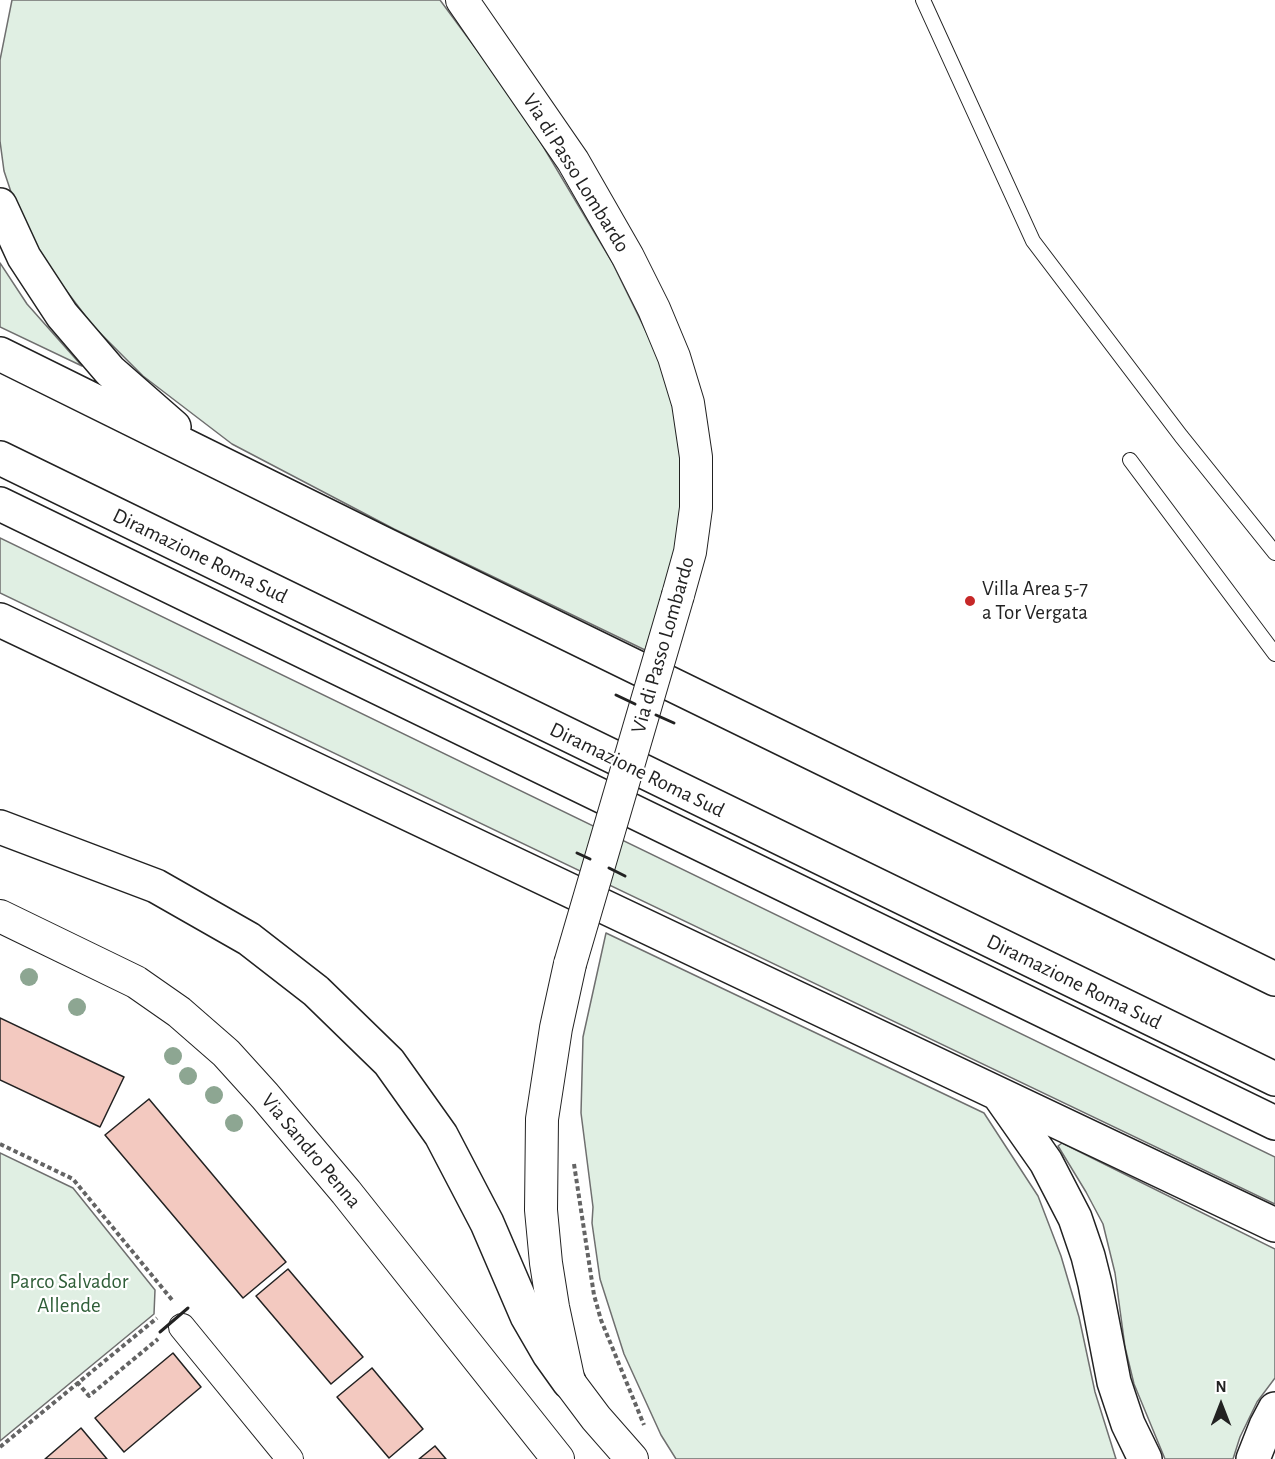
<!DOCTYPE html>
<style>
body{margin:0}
#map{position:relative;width:1275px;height:1459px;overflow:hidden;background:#fff;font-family:"Alegreya Sans",sans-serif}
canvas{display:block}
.north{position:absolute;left:1191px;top:1375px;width:60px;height:60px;-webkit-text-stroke:4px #fff;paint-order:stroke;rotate:0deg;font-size:16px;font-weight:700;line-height:24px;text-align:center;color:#222}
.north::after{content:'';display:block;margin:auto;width:21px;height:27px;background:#222;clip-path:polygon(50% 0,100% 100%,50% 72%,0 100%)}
</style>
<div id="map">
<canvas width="1275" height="1459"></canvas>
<div class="north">N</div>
</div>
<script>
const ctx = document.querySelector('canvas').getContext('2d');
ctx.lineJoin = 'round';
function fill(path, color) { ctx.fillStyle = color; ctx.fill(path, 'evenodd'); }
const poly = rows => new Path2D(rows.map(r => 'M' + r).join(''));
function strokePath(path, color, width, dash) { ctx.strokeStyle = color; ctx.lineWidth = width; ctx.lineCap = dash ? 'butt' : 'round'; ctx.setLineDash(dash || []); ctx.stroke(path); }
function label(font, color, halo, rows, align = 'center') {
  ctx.font = font + ' "Alegreya Sans",sans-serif'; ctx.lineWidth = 4.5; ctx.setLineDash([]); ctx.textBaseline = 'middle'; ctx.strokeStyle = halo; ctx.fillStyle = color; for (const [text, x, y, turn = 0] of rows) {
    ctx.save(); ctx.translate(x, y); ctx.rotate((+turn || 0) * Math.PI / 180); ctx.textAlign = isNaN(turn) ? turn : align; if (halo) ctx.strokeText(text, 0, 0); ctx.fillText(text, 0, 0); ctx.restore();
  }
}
const green = poly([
 [12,0,440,0,522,111,612,262,660,360,673,407,681,458,682,509,675,548,664,592,645,650,394,529,232,444,143,376,93,326,43,260,18,213,4,171,0,141,0,60,12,0],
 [0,263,27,304,82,366,0,327,0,263],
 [0,538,1275,1157,1275,1204,0,593,0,538],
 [606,933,984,1113,1038,1196,1061,1256,1079,1317,1095,1392,1116,1459,676,1459,661,1435,624,1354,600,1279,592,1223,593,1207,581,1113,583,1037,606,933],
 [1062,1143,1275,1249,1275,1378,1257,1402,1240,1437,1233,1459,1165,1459,1134,1384,1125,1347,1115,1273,1103,1224,1086,1192,1058,1146,1062,1143],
 [0,1153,73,1188,155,1290,154,1314,0,1441,0,1153]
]);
fill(green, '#e0efe3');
strokePath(green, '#6f6f6f', 1.5);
const building = poly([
 [0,1018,124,1077,100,1127,0,1080,0,1018],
 [149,1099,286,1262,243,1298,105,1135,149,1099],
 [288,1269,363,1357,331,1384,256,1296,288,1269],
 [173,1353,201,1387,124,1452,95,1418,173,1353],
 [372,1368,423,1429,389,1458,337,1397,372,1368],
 [81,1428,107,1459,45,1459,81,1428],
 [435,1446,446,1459,419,1459,435,1446]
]);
fill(building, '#f3c9c0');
strokePath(building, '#222', 1.5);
const service = poly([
 [923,0,1033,241,1181,436,1275,553],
 [1130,460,1275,654]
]);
const minor = poly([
 [182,1327,290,1459]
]);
const tertiary = poly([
 [462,0,573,161,628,257,654,309,674,357,688,403,696,457,696,508,690,552,678,595],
 [0,916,136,982,179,1012,226,1053,265,1096,346,1192,558,1459],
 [570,964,556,1028,542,1119,541,1210,546,1263,553,1307,569,1382,596,1418,632,1459]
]);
const trunk = poly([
 [0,205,24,257,62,315,110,371,174,427],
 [0,354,380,542,1275,979],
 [0,620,1275,1225],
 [0,827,156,886,249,939,316,991,389,1062,441,1135,487,1223,527,1316,549,1354,569,1382],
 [999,1095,1046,1162,1075,1218,1088,1256,1095,1284,1114,1382,1128,1424,1145,1459],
 [1253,1459,1266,1426,1275,1409]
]);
const motorway = poly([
 [0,458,1275,1079],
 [0,504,1275,1123]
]);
strokePath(service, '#222', 16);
strokePath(minor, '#222', 28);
strokePath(tertiary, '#222', 34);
strokePath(trunk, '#222', 36);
strokePath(motorway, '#222', 36);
strokePath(poly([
 [0,1144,73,1179,173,1301],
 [574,1164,594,1295,601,1320,644,1425],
 [77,1382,89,1396,158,1339],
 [0,1447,157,1318]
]), '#646464', 4, [4.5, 3]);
strokePath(service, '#fff', 14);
strokePath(minor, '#fff', 26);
strokePath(tertiary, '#fff', 32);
strokePath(trunk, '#fff', 33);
strokePath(motorway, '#fff', 33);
const tertiaryBridge = poly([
 [570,964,678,595]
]);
strokePath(tertiaryBridge, '#222', 34, []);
strokePath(tertiaryBridge, '#fff', 32);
strokePath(poly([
 [616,695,635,704],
 [656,715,674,723],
 [577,853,590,859],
 [609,868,625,876],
 [160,1332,188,1308]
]), '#222', 3);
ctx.fillStyle = '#8da692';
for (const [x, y] of [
 [29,977],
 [77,1007],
 [173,1056],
 [188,1076],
 [214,1095],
 [234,1123]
]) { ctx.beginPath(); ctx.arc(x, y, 9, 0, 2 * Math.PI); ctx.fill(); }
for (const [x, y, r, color] of [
 [970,601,6,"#c62828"]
]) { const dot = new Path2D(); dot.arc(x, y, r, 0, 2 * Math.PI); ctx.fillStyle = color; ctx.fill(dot); strokePath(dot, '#fff', 2); }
label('21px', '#222', '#fff', [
 ["Via di Passo Lombardo",576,173,58],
 ["Diramazione Roma Sud",200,556,26],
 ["Via di Passo Lombardo",663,645,-74],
 ["Diramazione Roma Sud",637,770,26],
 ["Diramazione Roma Sud",1074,982,26],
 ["Via Sandro Penna",311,1151,50]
]);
label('21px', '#222', '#fff', [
 ["Villa Area 5-7",982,589],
 ["a Tor Vergata",982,613]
], 'left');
label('21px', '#2f5e38', '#fff', [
 ["Parco Salvador",69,1282],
 ["Allende",69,1306]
]);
</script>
